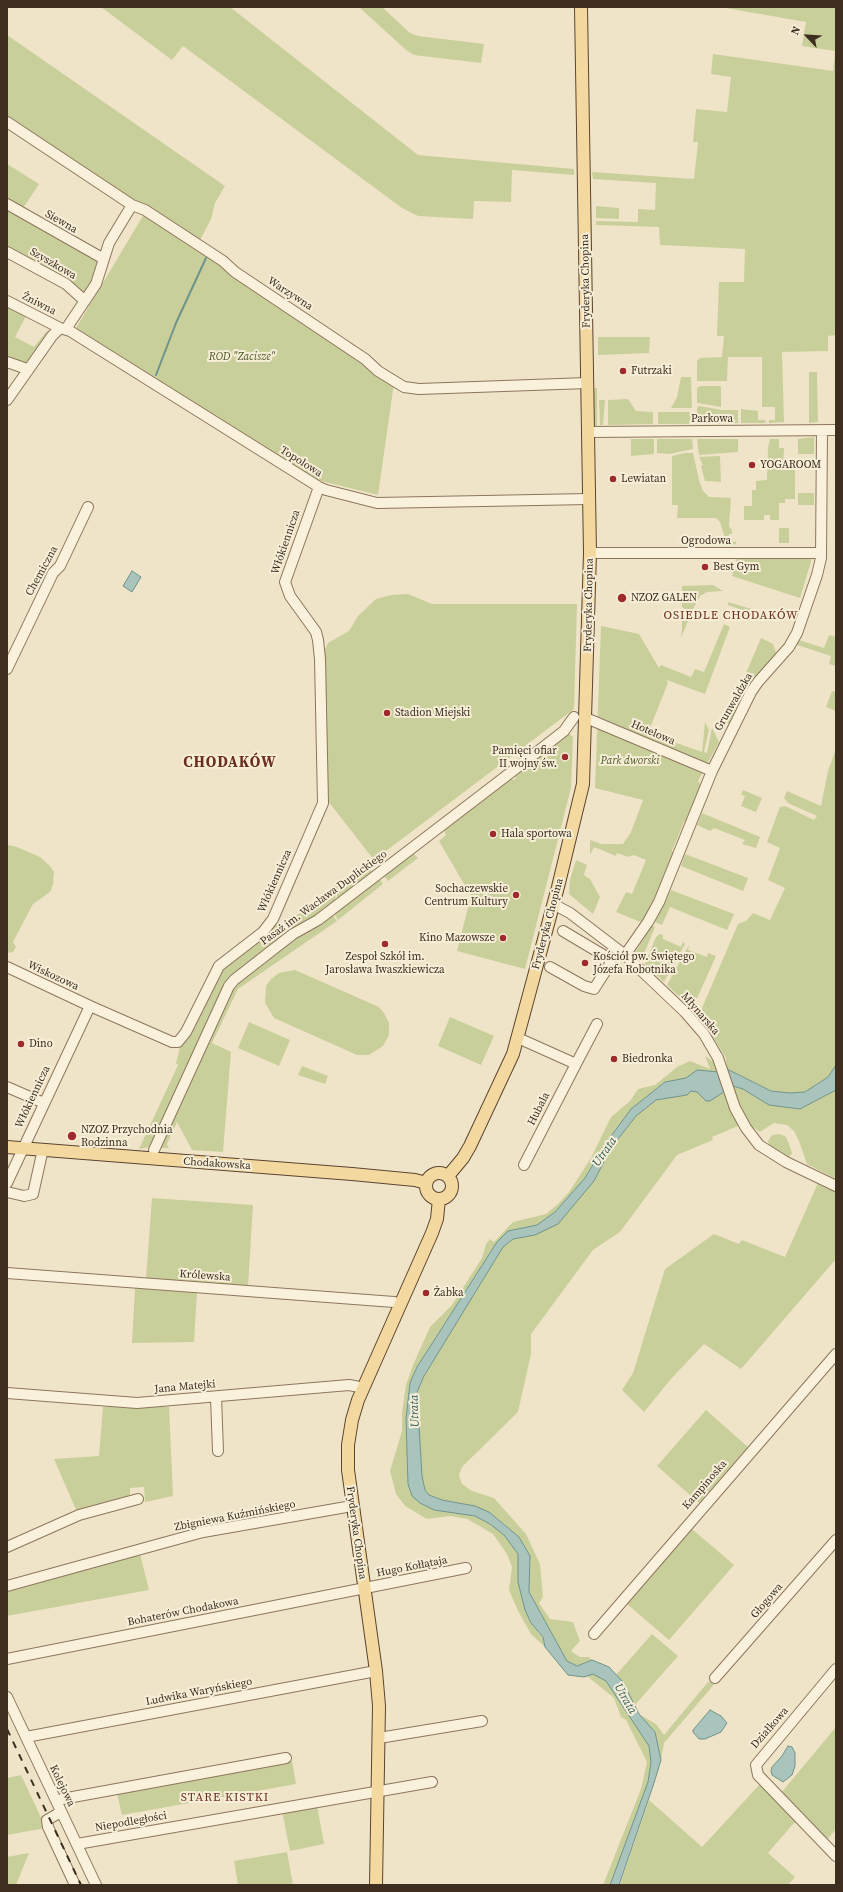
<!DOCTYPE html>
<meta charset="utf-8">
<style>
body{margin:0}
#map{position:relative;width:843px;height:1892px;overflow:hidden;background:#f0e4c8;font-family:"Source Serif 4",serif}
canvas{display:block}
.frame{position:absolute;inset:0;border:8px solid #3d2e20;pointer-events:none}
.north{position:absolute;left:787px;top:16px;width:40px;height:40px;-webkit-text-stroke:3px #f7eed8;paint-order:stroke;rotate:295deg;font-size:11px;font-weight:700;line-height:16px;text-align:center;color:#3d2e20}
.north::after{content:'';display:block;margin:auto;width:14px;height:18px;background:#3d2e20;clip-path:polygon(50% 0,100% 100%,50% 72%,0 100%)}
</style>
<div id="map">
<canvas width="843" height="1892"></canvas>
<div class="frame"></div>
<div class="north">N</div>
</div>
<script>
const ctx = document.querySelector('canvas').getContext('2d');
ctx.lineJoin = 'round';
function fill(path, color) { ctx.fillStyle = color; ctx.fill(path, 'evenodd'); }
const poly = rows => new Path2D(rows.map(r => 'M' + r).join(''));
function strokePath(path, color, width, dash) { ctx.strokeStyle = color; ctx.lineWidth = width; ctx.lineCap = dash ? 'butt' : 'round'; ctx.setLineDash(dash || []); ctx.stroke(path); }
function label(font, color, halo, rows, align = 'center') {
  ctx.font = font + ' "Source Serif 4",serif'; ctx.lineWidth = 4; ctx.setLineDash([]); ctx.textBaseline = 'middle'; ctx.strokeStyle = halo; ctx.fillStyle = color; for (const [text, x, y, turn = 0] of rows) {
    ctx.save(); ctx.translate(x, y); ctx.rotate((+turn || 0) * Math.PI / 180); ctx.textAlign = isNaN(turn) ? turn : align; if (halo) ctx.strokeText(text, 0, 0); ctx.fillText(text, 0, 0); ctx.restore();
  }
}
fill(poly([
 [101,7,230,7,418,155,574,169,574,175,512,170,511,202,474,201,473,219,418,216,402,208,183,46,172,60],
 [359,7,382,7,410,33,418,36,484,44,481,63,414,55,406,50],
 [720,7,836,7,836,335,828,336,828,351,782,352,784,422,769,423,769,420,775,420,775,407,762,407,762,357,728,357,727,381,697,381,697,361,700,358,722,357,724,336,717,336,719,282,744,282,745,249,660,245,659,227,596,225,596,221,638,222,638,209,655,210,656,183,593,179,592,172,694,179,698,142,693,142,696,109,727,112,731,77,711,74,713,54,833,71,835,51,802,46,806,22],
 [7,35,225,186,215,203,211,219,198,244,7,119],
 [7,164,39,184,22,210,7,202],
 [7,206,98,259,97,276,86,292,83,294,7,249],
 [596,206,619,208,619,219,596,218],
 [144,214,394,383,378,495,317,480,76,328],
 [7,304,27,314,15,337,34,347,47,331,49,332,29,360,24,363,7,358],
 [598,337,650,337,649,353,598,355],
 [809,372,817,372,818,422,809,423],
 [681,377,691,377,692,408,671,408,677,397],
 [701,386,721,386,721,407,697,403,697,388],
 [592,388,597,388,597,426,595,427],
 [628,399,636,411,653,412,653,424,608,425,608,400],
 [599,400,605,400,603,425,600,425],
 [699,406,722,410,738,410,738,423,701,424,697,421,697,408],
 [741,409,758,411,758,420,765,420,766,423,741,423],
 [658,412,692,412,692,421,688,424,658,424],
 [814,437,814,454,798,454,798,439],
 [631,439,654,439,654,454,631,456],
 [657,439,692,439,693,449,669,454,657,453],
 [697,439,738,439,738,452,699,455],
 [770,439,779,439,779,448,784,448,783,466,795,467,795,499,785,499,785,503,779,503,779,520,770,520,770,515,764,515,764,520,744,520,744,506,752,506,752,490,756,490,756,481,767,480,768,448],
 [685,453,693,453,699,480,703,491,709,497,731,498,729,526,732,530,732,534,729,534,729,541,736,542,736,544,727,545,720,522,716,518,677,518,678,505,672,505,672,456],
 [720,456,721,482,705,481,701,466,703,465,699,457],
 [798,493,814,493,814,505,798,505],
 [779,528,789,528,789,543,779,543],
 [737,558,812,558,800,598,732,576],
 [713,585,723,591,707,592,700,596,691,613,682,607,682,586],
 [408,594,432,604,577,604,574,709,374,860,328,801,324,651,328,643,349,631,358,616,376,599,391,595],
 [728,602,758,611,754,620,741,614,742,610,728,605],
 [682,610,690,616,681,638,682,630],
 [724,624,730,627,705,694,667,680,668,683,648,733,702,752,705,722,709,730,704,752,707,753,712,728,719,742,698,781,702,786,688,822,684,822,672,851,675,855,658,894,643,923,616,912,626,892,632,894,646,860,634,855,628,857,617,853,616,856,594,847,590,855,590,840,602,844,623,844,631,832,643,800,595,788,601,626,639,634,659,668,661,665,691,677,695,669,704,672],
 [829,635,836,637,836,666,829,664,831,656,797,645,799,640,824,648],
 [761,638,773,644,776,653,750,684,730,724,725,722],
 [832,691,836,692,836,711,826,707],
 [568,733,573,737,571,788,525,969,457,951,471,896,439,841,446,835,443,828,477,802,478,804,481,802,480,800,510,777,513,780,515,779,516,778,514,774,555,742,557,744,559,742,558,740],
 [836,749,836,1065,828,1077,805,1092,790,1093,772,1091,727,1069,726,1058,699,1015,738,924,746,921,753,913,770,920,785,888,768,880,780,848,767,842,780,807,785,806,814,820,817,816,788,803,784,798,787,791,821,806,828,771],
 [743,790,762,798,756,812,741,806,745,796,741,795],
 [702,813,760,837,756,848,742,844,745,840,714,828,710,831,697,825],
 [9,845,17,847,40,857,50,866,54,872,53,885,50,892,33,904,13,942,16,947,13,952,7,953,7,847],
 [412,852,418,858,388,881,383,874,394,865,396,867,398,865,397,863],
 [685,854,748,878,743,891,681,866],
 [576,860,587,865,584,875,590,879,600,897,593,914,569,894,570,880],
 [365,863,374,874,337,902,337,889,334,886],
 [378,877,383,884,338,920,333,912,342,908],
 [332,888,336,890,335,904,236,974,150,1147,139,1149,178,1065,176,1063,180,1047,219,972,261,940,276,919,282,927],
 [671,890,734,914,727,930,670,907,662,925,655,922],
 [331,913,337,921,238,989,212,1043,231,1052,223,1152,192,1150,177,1122,167,1144,169,1148,158,1148,230,989,260,963],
 [652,926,655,927,641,961,634,954],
 [660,934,663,935,663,939,681,947,683,942,685,944,664,982,645,964,656,937],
 [689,945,688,950,707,957,708,953,716,956,695,1003,691,1008,667,985],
 [295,970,379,1007,384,1013,389,1023,389,1035,383,1046,369,1055,357,1055,274,1018,265,1003,266,986,271,979,279,973],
 [450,1017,494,1036,481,1065,438,1046],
 [249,1022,290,1040,279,1066,238,1048],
 [705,1056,714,1062,719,1072,697,1070,686,1078,665,1082,631,1109,606,1143,585,1178,555,1212,537,1225,508,1231,497,1242,417,1367,410,1383,406,1419,408,1484,412,1496,475,1516,490,1524,504,1535,518,1554,518,1582,531,1623,543,1638,545,1647,531,1634,518,1611,509,1590,512,1567,507,1554,493,1534,467,1519,451,1516,427,1519,405,1506,396,1494,390,1471,402,1431,402,1413,406,1385,413,1365,430,1327,452,1305,482,1258,486,1244,490,1239,494,1242,513,1222,546,1214,558,1204,569,1192,591,1158,611,1117,630,1101,638,1089,655,1085,677,1067,690,1061,710,1069],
 [302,1066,328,1076,325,1084,298,1075],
 [732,1086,743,1089,769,1105,800,1109,836,1090,836,1179,807,1164,799,1141,794,1131,787,1125,774,1123,760,1132,750,1125,739,1106],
 [690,1091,697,1092,701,1096,725,1091,738,1126,712,1137,713,1140,677,1155,620,1232,593,1250,531,1334,531,1354,518,1412,462,1467,459,1475,462,1484,472,1491,494,1498,526,1534,540,1564,543,1597,539,1603,550,1619,573,1622,580,1641,571,1651,580,1657,589,1657,592,1660,577,1666,567,1661,529,1592,530,1556,519,1537,489,1512,475,1506,442,1500,429,1495,425,1490,422,1476,417,1392,424,1376,503,1247,513,1239,535,1235,594,1181,611,1148,636,1116,656,1099,687,1095],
 [780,1134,786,1137,789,1144,792,1153,788,1159,771,1149,769,1145,768,1141,772,1135],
 [818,1183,836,1191,836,1259,741,1369,704,1344,671,1379,644,1412,622,1390,633,1373,665,1269,714,1234,739,1244,742,1240,785,1257],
 [152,1198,253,1205,248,1287,146,1278],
 [135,1288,197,1293,194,1342,132,1343],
 [103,1407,169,1407,173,1496,145,1502,144,1487,130,1488,130,1494,125,1500,77,1512,54,1459,99,1456],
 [706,1410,748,1447,699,1503,657,1466],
 [692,1529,734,1565,669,1640,627,1604],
 [140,1554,149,1590,7,1616,7,1588],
 [652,1634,678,1656,635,1705,623,1682,616,1675],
 [593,1673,606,1681,624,1706,649,1746,651,1762,648,1782,610,1885,603,1885,641,1789,647,1762,626,1720,621,1717,614,1698,587,1676],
 [717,1681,664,1743,661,1760,655,1732,639,1714,656,1724,664,1735,708,1682],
 [836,1727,836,1829,827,1840,781,1793],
 [292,1761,296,1784,122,1815,117,1793],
 [21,1775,46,1828,7,1835,7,1778],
 [761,1783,799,1822,794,1823,768,1853,795,1877,788,1885,620,1885,649,1800,702,1847],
 [317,1805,324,1844,290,1851,282,1811],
 [287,1852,293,1885,238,1885,234,1861],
 [29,1853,16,1885,7,1885,7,1857]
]), '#c9cf9b');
const water = poly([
 [132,571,141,577,132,592,123,586,132,571],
 [836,1065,836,1090,800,1109,769,1105,743,1089,733,1086,710,1101,706,1101,697,1092,691,1091,687,1095,656,1100,636,1116,611,1148,594,1181,558,1224,535,1235,513,1239,503,1247,424,1376,417,1392,422,1476,425,1490,429,1495,442,1500,475,1506,489,1512,519,1537,530,1556,529,1592,567,1661,577,1666,592,1660,609,1667,623,1682,639,1714,655,1732,661,1760,654,1783,619,1885,610,1885,648,1782,651,1762,649,1746,606,1681,593,1674,584,1677,568,1675,545,1647,543,1637,531,1623,525,1610,518,1582,518,1554,504,1535,490,1524,475,1516,434,1510,420,1503,412,1496,408,1484,406,1419,410,1383,417,1367,497,1242,508,1231,537,1225,555,1212,585,1178,606,1143,631,1109,665,1082,686,1078,697,1070,719,1072,727,1069,771,1091,790,1093,805,1092,828,1077,836,1065],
 [710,1710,721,1716,727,1723,721,1732,705,1739,699,1739,693,1732,693,1730,710,1710],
 [788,1746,792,1747,795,1753,795,1766,792,1775,783,1782,772,1775,771,1771,772,1767,782,1756,788,1746]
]);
fill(water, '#a9c4bc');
strokePath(water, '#6f938a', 1);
strokePath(poly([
 [156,375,176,323,206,258]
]), '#6f938a', 2);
const minor = poly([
 [7,122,132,205,145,210,223,261,235,272,365,359,378,371,404,387,419,389,588,383],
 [7,204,104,259],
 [7,252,66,284,85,301],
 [7,301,60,328,70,331,319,487,326,490,377,503,589,499],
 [66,329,96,284,109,243,132,205],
 [7,362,27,369],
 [7,400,52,336,60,328],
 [588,432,836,430],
 [590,553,821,553],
 [7,669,53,573,60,566,88,507],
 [586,718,712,771],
 [553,904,570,913,625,955,685,1012,704,1034,718,1058,735,1108,746,1128,759,1145,786,1162,836,1186],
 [625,955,648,922,659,902,712,771,751,692,758,682,789,647,797,633,817,575,821,558,822,431],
 [7,967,90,1006],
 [550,967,584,986,594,989,610,964,610,959,563,931],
 [518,1038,576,1064,524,1165],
 [576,1064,597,1024],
 [7,1087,44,1103],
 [154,1150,229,986,234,980,293,934,318,920,510,773,564,731,574,717],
 [7,1183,90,1006,172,1042,178,1042,186,1032,219,966,263,932,273,919,323,803,320,659,318,640,316,632,290,596,285,582,319,487],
 [7,1192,24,1196,33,1194,43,1149],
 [7,1273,394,1302,400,1304],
 [7,1393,137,1403,349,1385,364,1388],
 [216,1397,218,1451],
 [7,1547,79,1515,138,1499],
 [7,1586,203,1532,352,1506],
 [594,1634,836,1354],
 [7,1659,466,1568],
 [836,1669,756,1765,758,1775,836,1856],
 [715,1678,836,1540],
 [7,1697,96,1885],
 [26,1737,376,1671],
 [379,1738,482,1721],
 [57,1802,62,1799,286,1758],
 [61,1812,47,1820,48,1827,75,1885],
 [77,1844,432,1782]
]);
const major = poly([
 [7,1147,352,1174,415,1180,426,1183],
 '426 1186a13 13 0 1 1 26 0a13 13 0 1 1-26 0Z',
 [448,1176,463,1158,470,1146,513,1054,558,887,583,784,590,553,581,7],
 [376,1885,379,1706,376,1671,348,1470,348,1445,352,1420,358,1400,432,1233,437,1219,439,1199]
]);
strokePath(minor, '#8d765c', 12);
strokePath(major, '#5b4430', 14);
strokePath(minor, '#faf1dc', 10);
strokePath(major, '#f3d9a0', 12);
strokePath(poly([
 [7,1729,81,1885]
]), '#3d2e20', 2, [7, 7]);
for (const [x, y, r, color] of [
 [623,371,4,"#9e2a2b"],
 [752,465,4,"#9e2a2b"],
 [613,479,4,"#9e2a2b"],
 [705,567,4,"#9e2a2b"],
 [622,598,5,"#9e2a2b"],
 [387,713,4,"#9e2a2b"],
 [565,757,4,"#9e2a2b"],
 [493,834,4,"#9e2a2b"],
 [516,895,4,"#9e2a2b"],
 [503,938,4,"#9e2a2b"],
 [385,944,4,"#9e2a2b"],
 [585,963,4,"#9e2a2b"],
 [21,1044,4,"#9e2a2b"],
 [614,1059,4,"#9e2a2b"],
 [72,1136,5,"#9e2a2b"],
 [426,1293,4,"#9e2a2b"]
]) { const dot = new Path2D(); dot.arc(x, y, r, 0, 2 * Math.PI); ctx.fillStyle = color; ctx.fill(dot); strokePath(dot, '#f7eed8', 1.5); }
label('11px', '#3d2e20', '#f7eed8', [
 ["Siewna",61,222,30],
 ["Szyszkowa",53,264,30],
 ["Fryderyka Chopina",586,281,-91],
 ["Warzywna",290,294,33],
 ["Żniwna",39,304,27],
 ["Parkowa",712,419],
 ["Topolowa",301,462,32],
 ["Ogrodowa",706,541],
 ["Włókiennicza",286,542,-71],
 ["Chemiczna",42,571,-61],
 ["Fryderyka Chopina",589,605,-89],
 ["Grunwaldzka",734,702,-60],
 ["Hotelowa",653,733,23],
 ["Włókiennicza",275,881,-66],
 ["Pasaż im. Wacława Duplickiego",324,898,-36],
 ["Fryderyka Chopina",548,924,-75],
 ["Wiskozowa",53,976,25],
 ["Młynarska",700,1014,49],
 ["Włókiennicza",33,1097,-65],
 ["Hubala",539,1109,-63],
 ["Chodakowska",217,1164,4],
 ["Królewska",205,1276,4],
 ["Jana Matejki",185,1387,-5],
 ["Kampinoska",705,1485,-49],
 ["Zbigniewa Kuźmińskiego",235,1516,-11],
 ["Fryderyka Chopina",356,1533,82],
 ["Hugo Kołłątaja",412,1567,-11],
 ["Głogowa",767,1601,-49],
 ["Bohaterów Chodakowa",183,1612,-11],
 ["Ludwika Waryńskiego",199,1692,-11],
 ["Działkowa",770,1728,-49],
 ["Kolejowa",62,1786,64],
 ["Niepodległości",131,1822,-10]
]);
label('italic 11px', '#4d5a26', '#f7eed8', [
 ["ROD \"Zacisze\"",242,357],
 ["Park dworski",630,761]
]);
label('11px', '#3d2e20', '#f7eed8', [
 ["Futrzaki",631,371],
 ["YOGAROOM",760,465],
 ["Lewiatan",621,479],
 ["Best Gym",713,567],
 ["NZOZ GALEN",631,598],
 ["Stadion Miejski",395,713],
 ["Pamięci ofiar",557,751,"right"],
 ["II wojny św.",557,764,"right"],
 ["Hala sportowa",501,834],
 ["Sochaczewskie",508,889,"right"],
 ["Centrum Kultury",508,902,"right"],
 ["Kino Mazowsze",495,938,"right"],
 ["Zespoł Szkół im.",385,957,"center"],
 ["Jarosława Iwaszkiewicza",385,970,"center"],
 ["Kościół pw. Świętego",593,957],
 ["Józefa Robotnika",593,970],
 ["Dino",29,1044],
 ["Biedronka",622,1059],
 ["NZOZ Przychodnia",81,1130],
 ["Rodzinna",81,1143],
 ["Żabka",434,1293]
], 'left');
ctx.letterSpacing = '1px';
label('12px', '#6b2e1e', '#f7eed8', [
 ["OSIEDLE CHODAKÓW",731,616],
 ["STARE KISTKI",225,1798]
]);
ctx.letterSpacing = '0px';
label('italic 12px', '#2f5d5a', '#f7eed8', [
 ["Utrata",605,1152,-55],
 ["Utrata",415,1411,-92],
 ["Utrata",625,1699,60]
]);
ctx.letterSpacing = '1px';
label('bold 15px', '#6b2e1e', '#f7eed8', [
 ["CHODAKÓW",230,763]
]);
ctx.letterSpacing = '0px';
</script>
